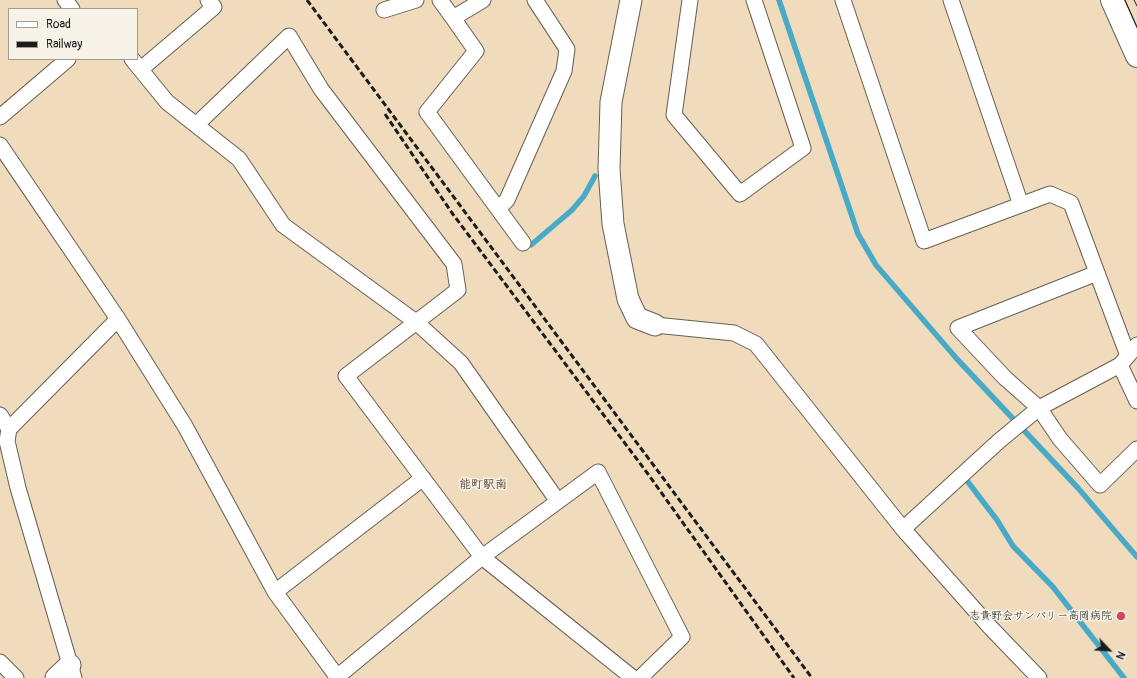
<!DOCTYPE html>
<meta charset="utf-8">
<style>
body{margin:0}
#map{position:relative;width:1137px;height:678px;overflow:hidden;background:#f0dcbc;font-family:Pangolin,sans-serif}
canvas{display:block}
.legend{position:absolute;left:8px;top:8px;width:130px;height:52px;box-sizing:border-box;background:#f7f3e8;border:1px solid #9f9d96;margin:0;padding:5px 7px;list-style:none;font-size:12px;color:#1c1c1c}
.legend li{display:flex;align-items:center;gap:8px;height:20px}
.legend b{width:20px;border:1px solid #9f9d96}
.north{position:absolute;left:1089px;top:630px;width:40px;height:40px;-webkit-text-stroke:3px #f7f3e8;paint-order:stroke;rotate:115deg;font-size:11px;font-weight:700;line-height:16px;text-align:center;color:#1c1c1c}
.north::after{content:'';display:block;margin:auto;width:14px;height:18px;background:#1c1c1c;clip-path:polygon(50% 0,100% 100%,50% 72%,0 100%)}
</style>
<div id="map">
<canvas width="1137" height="678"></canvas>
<ul class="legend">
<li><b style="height:5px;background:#fff"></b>Road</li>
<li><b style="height:5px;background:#1c1c1c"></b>Railway</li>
</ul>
<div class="north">N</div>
</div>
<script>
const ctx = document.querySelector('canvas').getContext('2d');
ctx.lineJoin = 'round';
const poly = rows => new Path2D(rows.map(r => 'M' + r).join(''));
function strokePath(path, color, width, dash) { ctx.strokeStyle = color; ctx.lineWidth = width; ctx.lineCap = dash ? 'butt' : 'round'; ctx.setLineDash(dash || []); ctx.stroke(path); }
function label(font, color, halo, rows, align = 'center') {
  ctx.font = font + ' Pangolin,"Klee One",sans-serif'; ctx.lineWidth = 3; ctx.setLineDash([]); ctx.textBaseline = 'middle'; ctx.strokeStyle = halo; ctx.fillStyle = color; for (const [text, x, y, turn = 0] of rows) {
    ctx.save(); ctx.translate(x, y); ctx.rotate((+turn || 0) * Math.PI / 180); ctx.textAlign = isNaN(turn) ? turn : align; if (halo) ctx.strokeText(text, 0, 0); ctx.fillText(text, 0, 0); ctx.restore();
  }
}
strokePath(poly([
 [779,0,858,234,876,265,957,359,1078,488,1137,557],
 [531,245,572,210,584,196,595,176],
 [968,482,997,520,1013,546,1053,587,1124,678]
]), '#48aac7', 5.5);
const street = poly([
 [65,0,72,9],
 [440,0,453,18,483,0],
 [690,0,674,115,740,194,803,148,754,0],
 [843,0,924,241,1050,194,1071,203,1128,356],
 [951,0,1021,205],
 [384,10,416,0],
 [453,18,476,51,427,112,523,243],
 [132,59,167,102,239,159,283,225,416,322,461,363,557,500],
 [141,69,214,7,208,0],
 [0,117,68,59],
 [196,125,289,36,321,89,454,264,458,290,346,376,482,557,633,678],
 [0,145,118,319,185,426,275,592,338,678],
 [498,209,507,200,564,71,567,49,535,0],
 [1097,273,958,328,1005,378,1039,408,1060,439,1100,485,1137,449],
 [655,325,734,333,756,344,903,529],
 [1120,365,1137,401],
 [0,415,9,429,7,441,18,488,74,678],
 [9,429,118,319],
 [275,592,423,478],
 [0,662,16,678],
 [337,677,482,557,598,472,682,637,640,678],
 [1039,678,990,627,903,529,999,441,1039,408,1120,365,1137,345]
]);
const secondary = poly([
 [631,0,611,102,609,169,613,224,628,299,637,318,655,325],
 [56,678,70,665]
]);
const primary = poly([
 [1112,0,1137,56]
]);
strokePath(street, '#665f54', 17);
strokePath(secondary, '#665f54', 23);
strokePath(primary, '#665f54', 24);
strokePath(street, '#fff', 15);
strokePath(secondary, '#fff', 21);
strokePath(primary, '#fff', 22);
strokePath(poly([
 [1125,0,1137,27],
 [1134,0,1137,6]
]), '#1c1c1c', 1);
strokePath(poly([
 [307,0,812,678],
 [385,114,452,213,648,474,794,678]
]), '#1c1c1c', 3, [6, 3]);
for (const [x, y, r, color] of [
 [1121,616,5,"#d1495b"]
]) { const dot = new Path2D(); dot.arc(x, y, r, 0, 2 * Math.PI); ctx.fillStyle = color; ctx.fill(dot); strokePath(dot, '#f7f3e8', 1.5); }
label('11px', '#1c1c1c', '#f7f3e8', [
 ["志貴野会サンバリー高岡病院",1112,616]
], 'right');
label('bold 12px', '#614c3e', '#f7f3e8', [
 ["能町駅南",483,485]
]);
</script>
